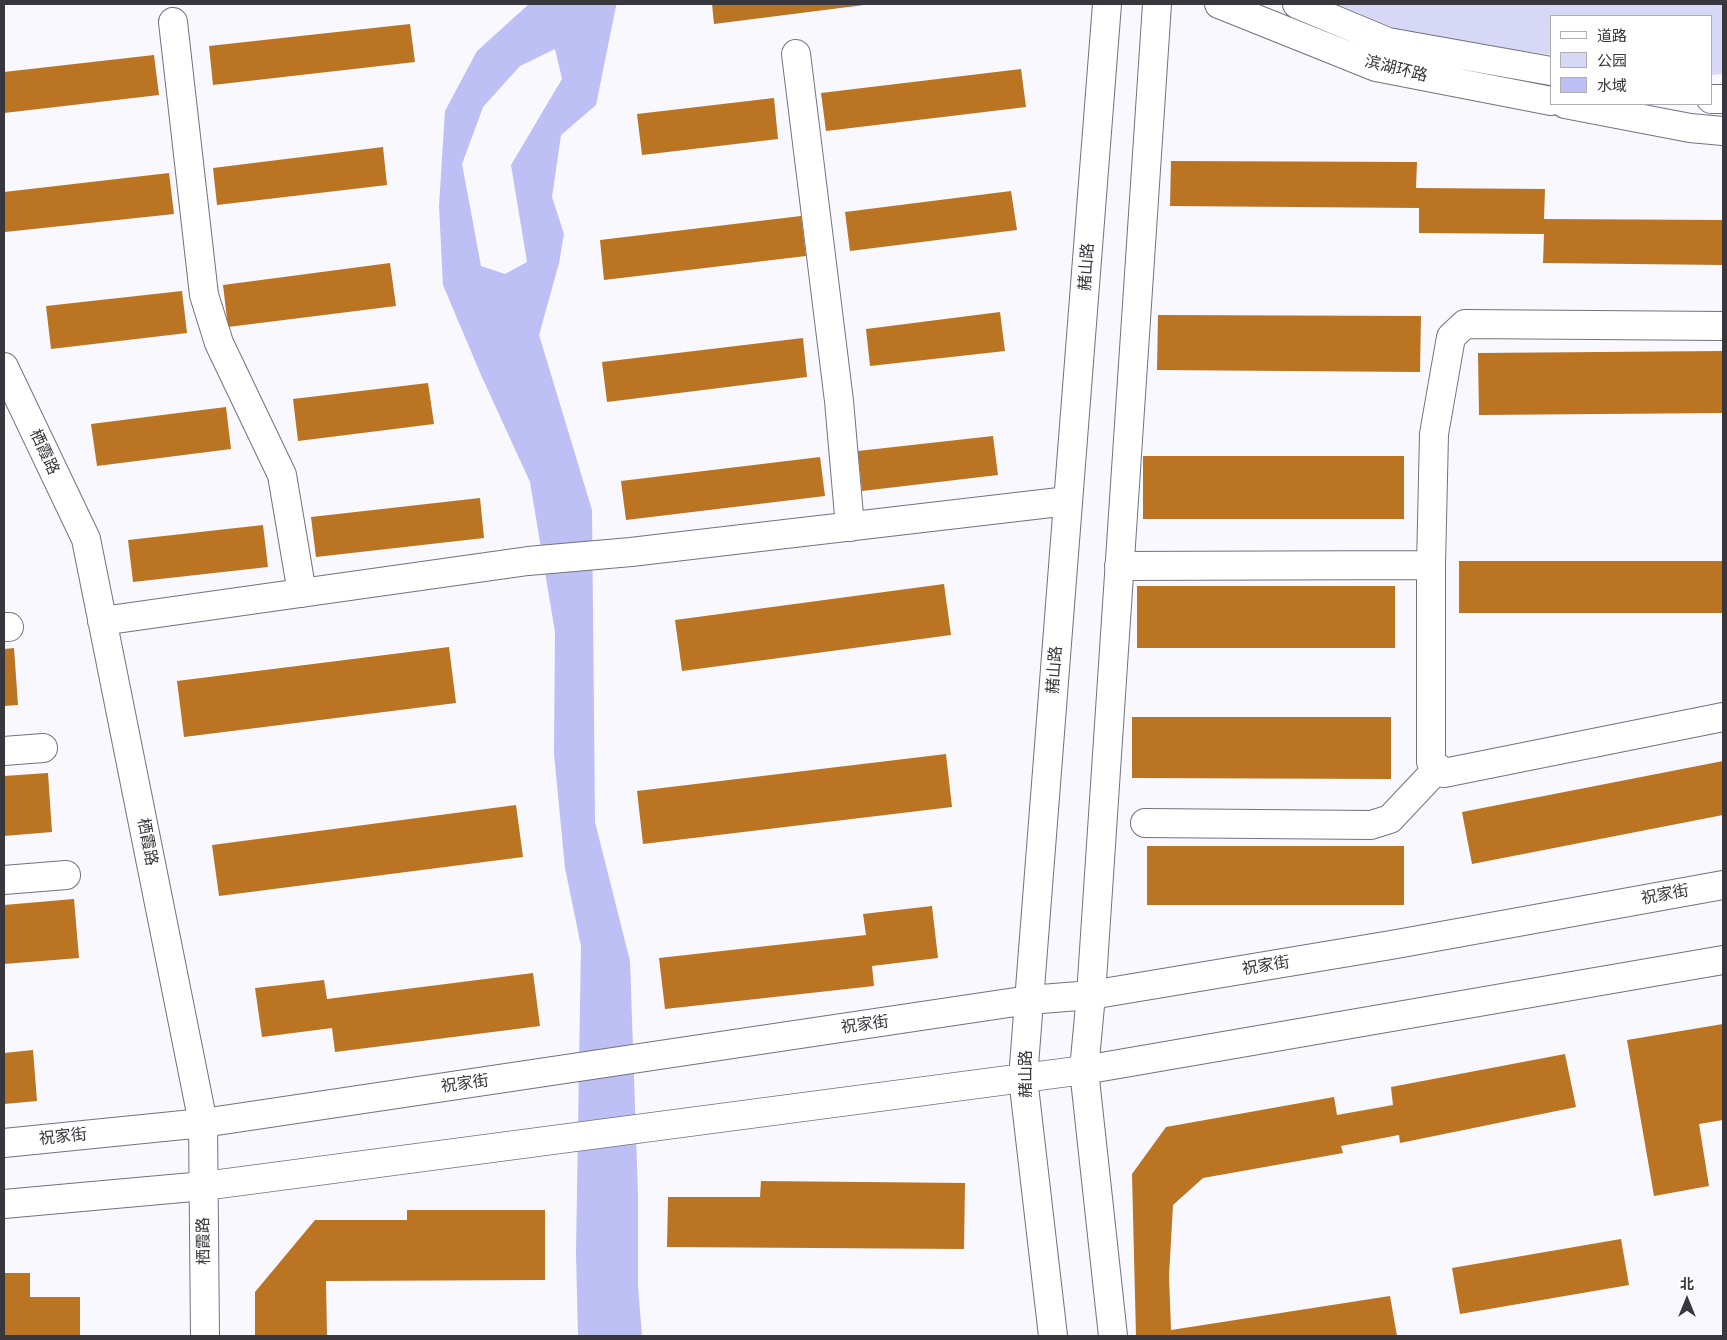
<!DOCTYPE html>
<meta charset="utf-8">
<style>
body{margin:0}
#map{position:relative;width:1727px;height:1340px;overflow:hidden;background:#f8f8fe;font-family:Karla,"Noto Sans SC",sans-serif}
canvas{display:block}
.frame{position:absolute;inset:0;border:5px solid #37373d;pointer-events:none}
.legend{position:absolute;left:1550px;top:15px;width:162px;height:90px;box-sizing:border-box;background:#fff;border:1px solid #afafb1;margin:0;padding:6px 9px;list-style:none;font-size:15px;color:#37373d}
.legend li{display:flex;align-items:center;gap:10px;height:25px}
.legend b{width:25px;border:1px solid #afafb1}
.north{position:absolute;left:1662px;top:1275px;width:50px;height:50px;-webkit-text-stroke:4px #fff;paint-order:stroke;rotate:0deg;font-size:14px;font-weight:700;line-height:20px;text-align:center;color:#37373d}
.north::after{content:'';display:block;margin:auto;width:18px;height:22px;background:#37373d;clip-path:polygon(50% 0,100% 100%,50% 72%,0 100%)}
</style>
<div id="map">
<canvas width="1727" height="1340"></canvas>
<div class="frame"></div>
<ul class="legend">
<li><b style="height:6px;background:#fff"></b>道路</li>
<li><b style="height:14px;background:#d6d8f6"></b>公园</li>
<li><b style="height:14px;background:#bdbff5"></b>水域</li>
</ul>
<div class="north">北</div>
</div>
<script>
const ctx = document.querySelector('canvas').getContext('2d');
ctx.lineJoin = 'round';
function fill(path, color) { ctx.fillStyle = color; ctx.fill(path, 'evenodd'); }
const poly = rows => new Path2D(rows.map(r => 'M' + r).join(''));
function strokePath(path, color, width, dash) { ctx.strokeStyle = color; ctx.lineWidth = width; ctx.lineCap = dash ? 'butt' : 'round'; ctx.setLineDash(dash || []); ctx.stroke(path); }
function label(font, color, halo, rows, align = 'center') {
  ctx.font = font + ' Karla,"Noto Sans SC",sans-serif'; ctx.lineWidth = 4; ctx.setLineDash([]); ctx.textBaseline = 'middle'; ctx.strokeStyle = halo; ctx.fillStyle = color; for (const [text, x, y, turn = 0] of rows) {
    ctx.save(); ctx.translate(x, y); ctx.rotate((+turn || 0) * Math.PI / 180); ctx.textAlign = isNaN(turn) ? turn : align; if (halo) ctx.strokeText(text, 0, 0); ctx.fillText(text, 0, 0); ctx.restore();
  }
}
fill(poly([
 [1337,4,1723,4,1723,74,1711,75,1711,16,1551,16,1551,55,1410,35]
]), '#d6d8f6');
fill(poly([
 [529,4,618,4,616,6,596,105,561,135,552,197,564,234,559,263,539,335,592,510,595,822,630,961,638,1194,638,1286,642,1336,578,1336,576,1252,581,946,565,868,554,754,555,632,530,482,481,375,443,285,439,206,445,111,477,51],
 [555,49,562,79,511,165,527,262,505,274,481,266,462,164,483,107,520,66]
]), '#bdbff5');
fill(poly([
 [712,4,863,4,864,5,714,24],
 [410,24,415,62,213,85,209,46],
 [154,55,159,95,4,113,4,72],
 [1021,69,1026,107,826,131,821,93],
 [774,98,778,139,642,155,637,114],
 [383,147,387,185,217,205,213,168],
 [1171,161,1417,162,1416,188,1545,189,1544,219,1723,220,1723,265,1543,263,1544,234,1419,233,1419,208,1170,206],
 [169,173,174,214,5,232,4,192],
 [1011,191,1017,230,850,251,845,212],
 [801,216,806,256,604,280,600,240],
 [390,263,396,306,228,327,223,285],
 [182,291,187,333,51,349,46,306],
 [1000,312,1005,351,870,366,866,329],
 [1158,315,1421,316,1420,372,1157,370],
 [803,338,807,377,607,402,602,362],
 [1723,351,1723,413,1479,415,1478,353],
 [428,383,434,424,298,441,293,399],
 [226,407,231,449,97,466,91,424],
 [993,436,998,475,862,491,858,451],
 [1143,456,1404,456,1404,519,1143,519],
 [820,457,825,496,626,520,621,481],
 [480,498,484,538,316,557,311,517],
 [263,525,268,567,133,582,128,540],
 [1459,561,1723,561,1723,613,1459,613],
 [944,584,951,635,682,671,675,620],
 [1137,586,1395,586,1395,648,1137,648],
 [449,647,456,703,184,737,177,681],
 [14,648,18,705,4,706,4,649],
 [1132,717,1391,717,1391,779,1132,778],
 [946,754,952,807,643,844,637,791],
 [1723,761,1723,815,1472,864,1462,812],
 [48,773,52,832,4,836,4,776],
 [516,805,523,857,219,896,212,845],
 [1147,846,1404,846,1404,905,1147,905],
 [74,899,79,958,4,964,4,905],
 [932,906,938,958,872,966,874,986,665,1009,659,958,866,935,863,914],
 [533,973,540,1026,335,1052,332,1028,262,1037,255,988,324,980,327,999],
 [1723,1024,1723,1120,1699,1124,1709,1186,1654,1196,1627,1040],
 [33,1050,37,1101,4,1104,4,1053],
 [1565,1054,1576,1107,1400,1143,1399,1135,1341,1146,1343,1153,1203,1178,1173,1205,1169,1276,1171,1330,1390,1296,1397,1336,1136,1336,1132,1174,1166,1127,1334,1097,1337,1115,1393,1105,1391,1087],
 [761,1181,965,1183,964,1249,667,1247,668,1197,760,1197],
 [407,1210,545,1210,545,1280,326,1281,327,1336,255,1336,255,1292,315,1220,407,1220],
 [1621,1239,1629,1285,1460,1314,1452,1268],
 [4,1273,30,1273,30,1297,80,1297,80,1335,4,1335]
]), '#ba7422');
const minor = poly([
 [1219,4,1376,67,1551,101],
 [1297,4,1388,42,1551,71],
 [173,22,204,295,219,343,282,475,302,593],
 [796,54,839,401,850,527],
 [1711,99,1723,99],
 [1565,104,1690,128,1723,131],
 [4,367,86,539,203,1123,205,1336],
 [1431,565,1434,434,1451,337,1465,324,1723,326],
 [1119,566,1431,565,1431,762,1444,773,1723,717],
 [102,621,528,561,631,552,1068,501],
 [4,627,9,627],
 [4,751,43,748],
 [1145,823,1371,825,1390,819,1438,768],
 [4,880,66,875],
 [4,1143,203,1123,1029,1000,1091,995,1391,945,1723,885],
 [4,1204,204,1186,1084,1070,1723,960],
 [1053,1336,1023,1078,1107,4],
 [1113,1336,1084,1070,1091,995,1157,4]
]);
strokePath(minor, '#71727f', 30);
strokePath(minor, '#fff', 28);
label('16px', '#37373d', '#fff', [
 ["滨湖环路",1396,69,14],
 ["赭山路",1087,267,-86],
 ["栖霞路",44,452,65],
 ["赭山路",1055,670,-86],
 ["栖霞路",147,842,79],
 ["祝家街",1665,895,-10],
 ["祝家街",1266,966,-9],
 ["祝家街",865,1025,-8],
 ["赭山路",1026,1074,-90],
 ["祝家街",465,1084,-8],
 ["祝家街",63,1137,-6],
 ["栖霞路",204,1241,-91]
]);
</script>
